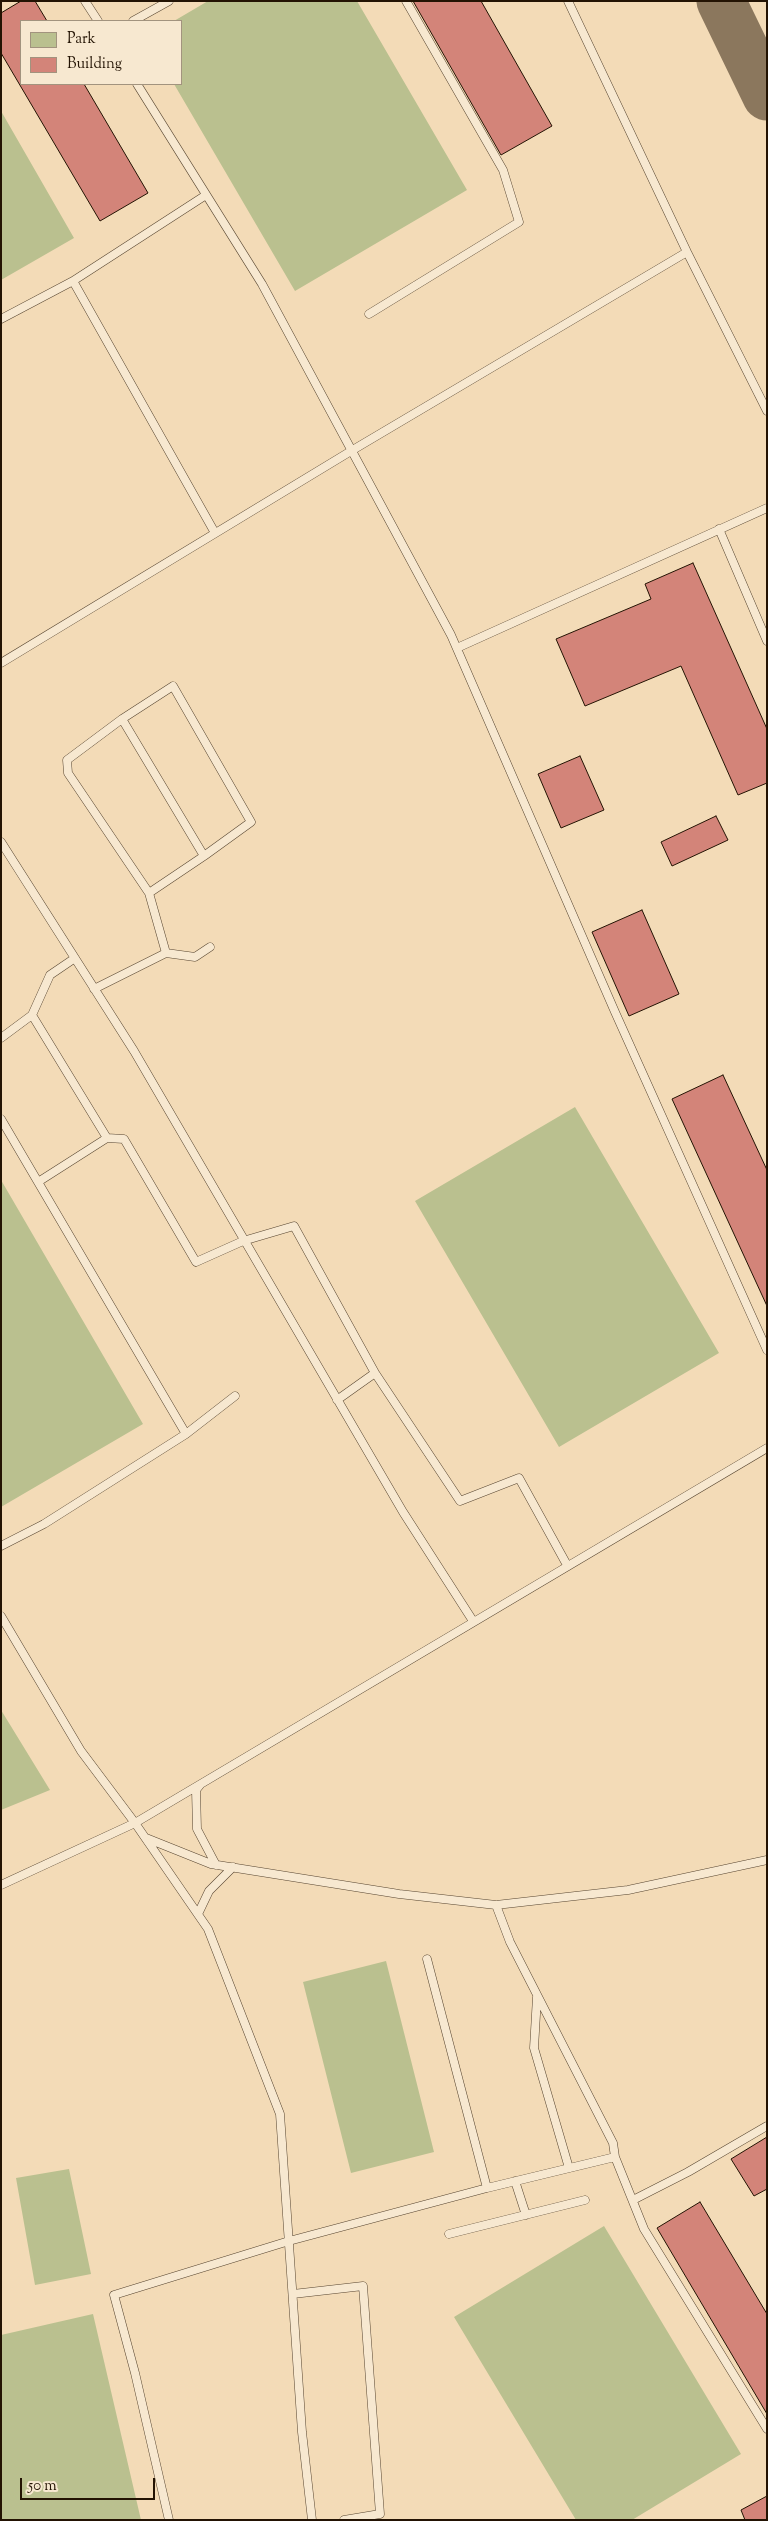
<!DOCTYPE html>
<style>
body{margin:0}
#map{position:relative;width:768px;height:2521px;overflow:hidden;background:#f3dbb7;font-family:"Sorts Mill Goudy",serif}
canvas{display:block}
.frame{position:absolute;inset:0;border:2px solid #231303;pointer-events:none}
.legend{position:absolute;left:20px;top:20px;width:162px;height:65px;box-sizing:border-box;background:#f7e8d0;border:1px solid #a2937e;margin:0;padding:6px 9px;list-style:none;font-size:15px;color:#231303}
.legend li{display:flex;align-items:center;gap:10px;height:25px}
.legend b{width:25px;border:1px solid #a2937e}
.scale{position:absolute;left:20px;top:2478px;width:135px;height:22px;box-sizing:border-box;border:2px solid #231303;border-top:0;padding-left:6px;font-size:15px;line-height:18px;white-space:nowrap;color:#231303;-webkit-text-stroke:4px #f7e8d0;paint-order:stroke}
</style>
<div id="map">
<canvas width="768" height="2521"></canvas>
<div class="frame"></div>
<ul class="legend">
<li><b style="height:14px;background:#bac08f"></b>Park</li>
<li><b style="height:14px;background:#d38479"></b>Building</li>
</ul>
<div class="scale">50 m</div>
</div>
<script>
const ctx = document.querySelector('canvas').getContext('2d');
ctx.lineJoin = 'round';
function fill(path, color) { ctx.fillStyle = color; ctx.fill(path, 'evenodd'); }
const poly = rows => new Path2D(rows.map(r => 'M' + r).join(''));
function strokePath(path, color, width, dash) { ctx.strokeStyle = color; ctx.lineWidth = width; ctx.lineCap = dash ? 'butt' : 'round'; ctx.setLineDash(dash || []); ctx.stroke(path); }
fill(poly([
 [208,1,357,1,467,190,295,291,174,84,181,84,181,21,174,21],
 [1,111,74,238,1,280],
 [575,1107,719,1353,559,1447,415,1201],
 [1,1180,143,1424,1,1507],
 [1,1710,50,1790,1,1810],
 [386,1961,434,2152,351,2173,303,1982],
 [69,2169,91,2274,35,2285,16,2178],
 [604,2226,741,2454,632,2520,576,2520,454,2317],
 [93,2314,141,2520,1,2520,1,2335]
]), '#bac08f');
strokePath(poly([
 [721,1,767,96]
]), '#8b775d', 49);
const building = poly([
 [21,1,35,1,47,21,21,21,21,84,84,84,148,193,100,221,1,53,1,13,21,1],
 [413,1,481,1,552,126,501,155,413,1],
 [693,563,767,729,767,783,738,795,681,666,585,706,556,639,651,599,645,584,693,563],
 [580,756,604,810,561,828,538,774,580,756],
 [716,816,728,840,672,866,661,842,716,816],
 [642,910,679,994,629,1016,592,932,642,910],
 [723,1075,767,1170,767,1306,672,1099,723,1075],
 [767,2137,767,2189,754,2196,731,2159,767,2137],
 [700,2202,767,2314,767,2414,657,2228,700,2202],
 [767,2496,767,2520,745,2520,741,2510,767,2496]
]);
fill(building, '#d38479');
strokePath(building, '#231303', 1);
const service = poly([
 [85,1,98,21],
 [568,1,687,252,767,411],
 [133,21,169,1],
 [137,84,262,284,451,635,615,1012,767,1350],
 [206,195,73,281,215,533],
 [369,314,519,222,503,170,406,1],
 [1,319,73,281],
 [719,529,767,641],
 [457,648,767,508],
 [1,663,351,451,687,252],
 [122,719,67,760,68,773,149,893],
 [1,842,134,1051,403,1512,473,1621],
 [166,953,149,893,204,856,251,822,173,686,122,719,204,856],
 [94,989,166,953,195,957,210,947],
 [32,1015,107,1138,38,1182],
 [1,1038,32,1015,50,975,75,958],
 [1,1119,186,1434],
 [107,1138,124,1139,196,1262,243,1241,294,1226,375,1373,337,1400],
 [375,1373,460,1501,519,1478,567,1565],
 [1,1546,44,1524,186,1434,235,1396],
 [1,1616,81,1751,135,1823,1,1885],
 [200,1785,196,1790,197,1829,216,1865],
 [146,1838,211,1864,399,1894,496,1905,628,1890,767,1860],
 [496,1905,510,1942,613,2143,615,2157,644,2229,767,2429],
 [198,1914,209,1891,233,1867],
 [427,1959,487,2188],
 [537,1997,534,2048,569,2168],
 [515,2181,526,2215],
 [633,2200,688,2172,767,2126],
 [449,2234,585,2200],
 [293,2294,363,2286,380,2514,344,2520],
 [169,2520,135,2373,114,2295,289,2241,487,2188,615,2157],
 [312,2520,302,2432,280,2114,208,1929,135,1823,767,1448]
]);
strokePath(service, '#574530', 9);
strokePath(service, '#f7e8d0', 8);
</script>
